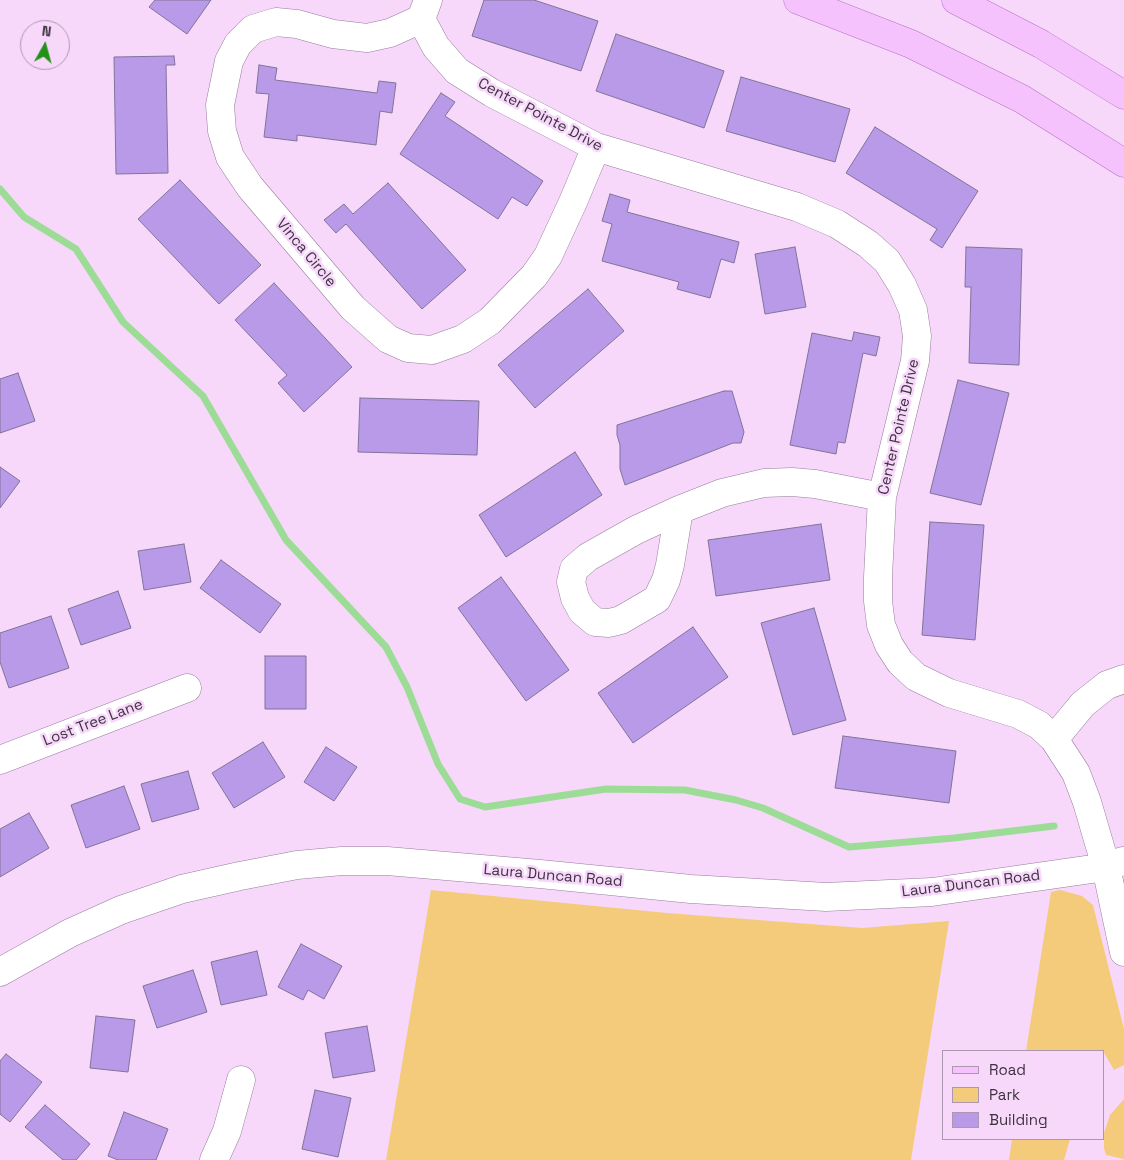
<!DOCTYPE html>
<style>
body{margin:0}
#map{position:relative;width:1124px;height:1160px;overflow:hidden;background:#f7d8fb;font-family:"Space Grotesk",sans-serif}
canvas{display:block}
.legend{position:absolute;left:942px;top:1050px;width:162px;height:90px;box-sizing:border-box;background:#f7d8fb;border:1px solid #ad96b0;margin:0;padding:6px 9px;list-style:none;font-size:15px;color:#3e323f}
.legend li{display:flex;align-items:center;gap:10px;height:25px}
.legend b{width:25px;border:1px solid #ad96b0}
.north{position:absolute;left:20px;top:20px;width:50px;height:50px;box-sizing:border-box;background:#f7d8fb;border:1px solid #ad96b0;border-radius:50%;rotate:7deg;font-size:14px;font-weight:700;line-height:20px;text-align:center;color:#3e323f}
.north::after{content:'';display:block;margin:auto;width:18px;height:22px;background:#22911a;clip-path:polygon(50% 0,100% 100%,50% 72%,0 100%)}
</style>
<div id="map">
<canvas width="1124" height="1160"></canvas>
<ul class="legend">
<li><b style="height:6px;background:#f6c2fe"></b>Road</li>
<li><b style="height:14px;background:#f4ca7b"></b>Park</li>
<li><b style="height:14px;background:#b99ae8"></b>Building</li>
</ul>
<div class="north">N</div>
</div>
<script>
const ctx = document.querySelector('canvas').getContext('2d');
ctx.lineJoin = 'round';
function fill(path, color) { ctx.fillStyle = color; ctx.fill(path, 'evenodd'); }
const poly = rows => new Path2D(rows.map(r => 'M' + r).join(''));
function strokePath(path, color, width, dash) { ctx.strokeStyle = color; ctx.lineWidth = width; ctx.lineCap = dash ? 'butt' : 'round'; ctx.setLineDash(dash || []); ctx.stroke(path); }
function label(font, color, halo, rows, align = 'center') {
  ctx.font = font + ' "Space Grotesk",sans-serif'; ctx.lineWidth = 5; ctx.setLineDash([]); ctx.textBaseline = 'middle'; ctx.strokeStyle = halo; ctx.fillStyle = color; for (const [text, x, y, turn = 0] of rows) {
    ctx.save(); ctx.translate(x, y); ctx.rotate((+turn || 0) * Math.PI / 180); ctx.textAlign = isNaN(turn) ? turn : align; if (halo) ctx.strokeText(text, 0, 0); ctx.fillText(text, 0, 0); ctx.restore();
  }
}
fill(poly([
 [431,890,667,913,862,928,949,921,911,1160,386,1160],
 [1060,890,1082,896,1093,905,1124,1029,1124,1065,1114,1070,1103,1051,1026,1051,1051,892],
 [1124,1099,1124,1159,1106,1155,1104,1148,1104,1133,1110,1115],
 [1012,1139,1070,1139,1064,1160,1009,1160]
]), '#f4ca7b');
strokePath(poly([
 [0,189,24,217,76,249,123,322,203,396,286,540,386,647,407,687,438,764,460,799,485,807,606,789,685,790,736,800,763,808,849,847,954,838,1054,826]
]), '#9ddc96', 7);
const building = poly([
 [155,0,211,0,187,34,149,7,155,0],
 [484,0,534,0,598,21,581,71,472,36,484,0],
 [616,34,724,71,704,128,596,91,616,34],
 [174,56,175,65,166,65,168,173,116,174,114,57,174,56],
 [259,65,277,68,275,80,377,93,379,81,396,83,392,113,380,111,376,145,297,135,297,141,264,137,269,94,256,93,259,65],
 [741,77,850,109,835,162,726,131,741,77],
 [441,93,455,102,445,116,543,181,527,206,512,197,498,219,400,154,441,93],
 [875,127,978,191,942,248,930,240,937,229,846,173,875,127],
 [180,180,261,265,219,304,138,219,180,180],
 [388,183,466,270,422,309,346,224,336,233,324,220,344,204,353,214,388,183],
 [610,194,630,200,627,212,739,242,734,263,721,259,710,298,677,289,679,282,602,261,612,224,602,221,610,194],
 [795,247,806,307,765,314,755,254,795,247],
 [966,247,1022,249,1019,365,969,363,971,287,965,287,966,247],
 [274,283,352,367,304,412,278,383,287,375,235,320,274,283],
 [588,289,624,331,535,408,498,365,588,289],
 [854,332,880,337,876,356,863,353,845,443,838,442,836,454,790,445,812,333,852,341,854,332],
 [18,373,35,421,0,433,0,379,18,373],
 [958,380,1009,393,981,505,930,493,958,380],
 [724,391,732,391,744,432,741,443,733,443,625,485,620,469,620,445,617,435,617,425,724,391],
 [360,398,479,401,477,455,358,452,360,398],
 [575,452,602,495,506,557,479,515,575,452],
 [0,467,20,481,0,508,0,467],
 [930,522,984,525,975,640,922,635,930,522],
 [821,524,830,580,716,596,708,540,821,524],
 [184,544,191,582,144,590,138,551,184,544],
 [221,560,281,604,260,633,200,588,221,560],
 [501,577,569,670,526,701,458,608,501,577],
 [118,591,131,628,81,645,68,609,118,591],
 [814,608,846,720,793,735,761,623,814,608],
 [51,616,69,668,9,688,0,662,0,633,51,616],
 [693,627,728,677,633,743,598,693,693,627],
 [265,656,306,656,306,709,265,709,265,656],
 [843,736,956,751,949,803,835,788,843,736],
 [263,742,285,777,234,808,212,773,263,742],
 [326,747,357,767,334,801,304,782,326,747],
 [188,771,199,809,152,822,141,784,188,771],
 [124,786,140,829,86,848,71,805,124,786],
 [29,813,49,848,0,877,0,829,29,813],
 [301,944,342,966,324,999,308,990,303,1000,278,987,301,944],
 [257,951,267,995,221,1005,211,962,257,951],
 [193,970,207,1012,157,1028,143,986,193,970],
 [96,1016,135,1020,128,1072,90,1068,96,1016],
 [367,1026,375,1071,333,1078,325,1033,367,1026],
 [6,1054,42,1082,10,1122,0,1114,0,1061,6,1054],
 [315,1090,351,1098,338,1157,302,1149,315,1090],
 [45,1105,90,1144,76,1160,63,1160,25,1127,45,1105],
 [124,1112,168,1129,156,1160,118,1160,108,1156,124,1112]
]);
fill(building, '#b99ae8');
strokePath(building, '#817398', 1);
const minor = poly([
 [428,0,421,19,436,47,457,71,492,93,596,147,797,207,837,224,868,244,887,261,902,285,913,310,917,336,915,361,882,497,878,577,878,601,881,625,889,645,900,662,916,677,949,693,1018,714,1039,725,1054,739,1076,773,1087,802,1106,867,1124,952],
 [421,19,390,33,367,38,333,34,297,24,276,22,253,29,238,44,229,61,220,105,222,131,230,157,250,187,353,308,388,339,408,348,432,350,463,339,490,321,534,276,548,256,573,202,596,147],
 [679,510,670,565,666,580,657,599,621,620,609,623,595,622,582,611,575,598,571,582,574,569,588,557,636,530,679,510,722,493,764,483,792,482,815,484,882,497],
 [1054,739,1083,704,1107,685,1124,679],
 [0,760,187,688],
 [0,972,70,933,121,910,182,889,240,876,297,865,342,861,387,861,540,874,691,889,826,897,932,892,1106,867,1123,861],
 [214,1160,227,1131,241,1080]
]);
const major = poly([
 [798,0,911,44,1022,99,1124,163],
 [956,0,1041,44,1124,95]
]);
strokePath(minor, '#987c9c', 29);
strokePath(major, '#b275bb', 29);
strokePath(minor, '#fff', 28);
strokePath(major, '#f6c2fe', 28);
label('15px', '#3e323f', '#f7d8fb', [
 ["Center Pointe Drive",540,115,28],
 ["Vinca Circle",306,253,50],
 ["Center Pointe Drive",899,427,-77],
 ["Lost Tree Lane",93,723,-21],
 ["Laura Duncan Road",553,876,5],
 ["Laura Duncan Road",971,884,-7]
]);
</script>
